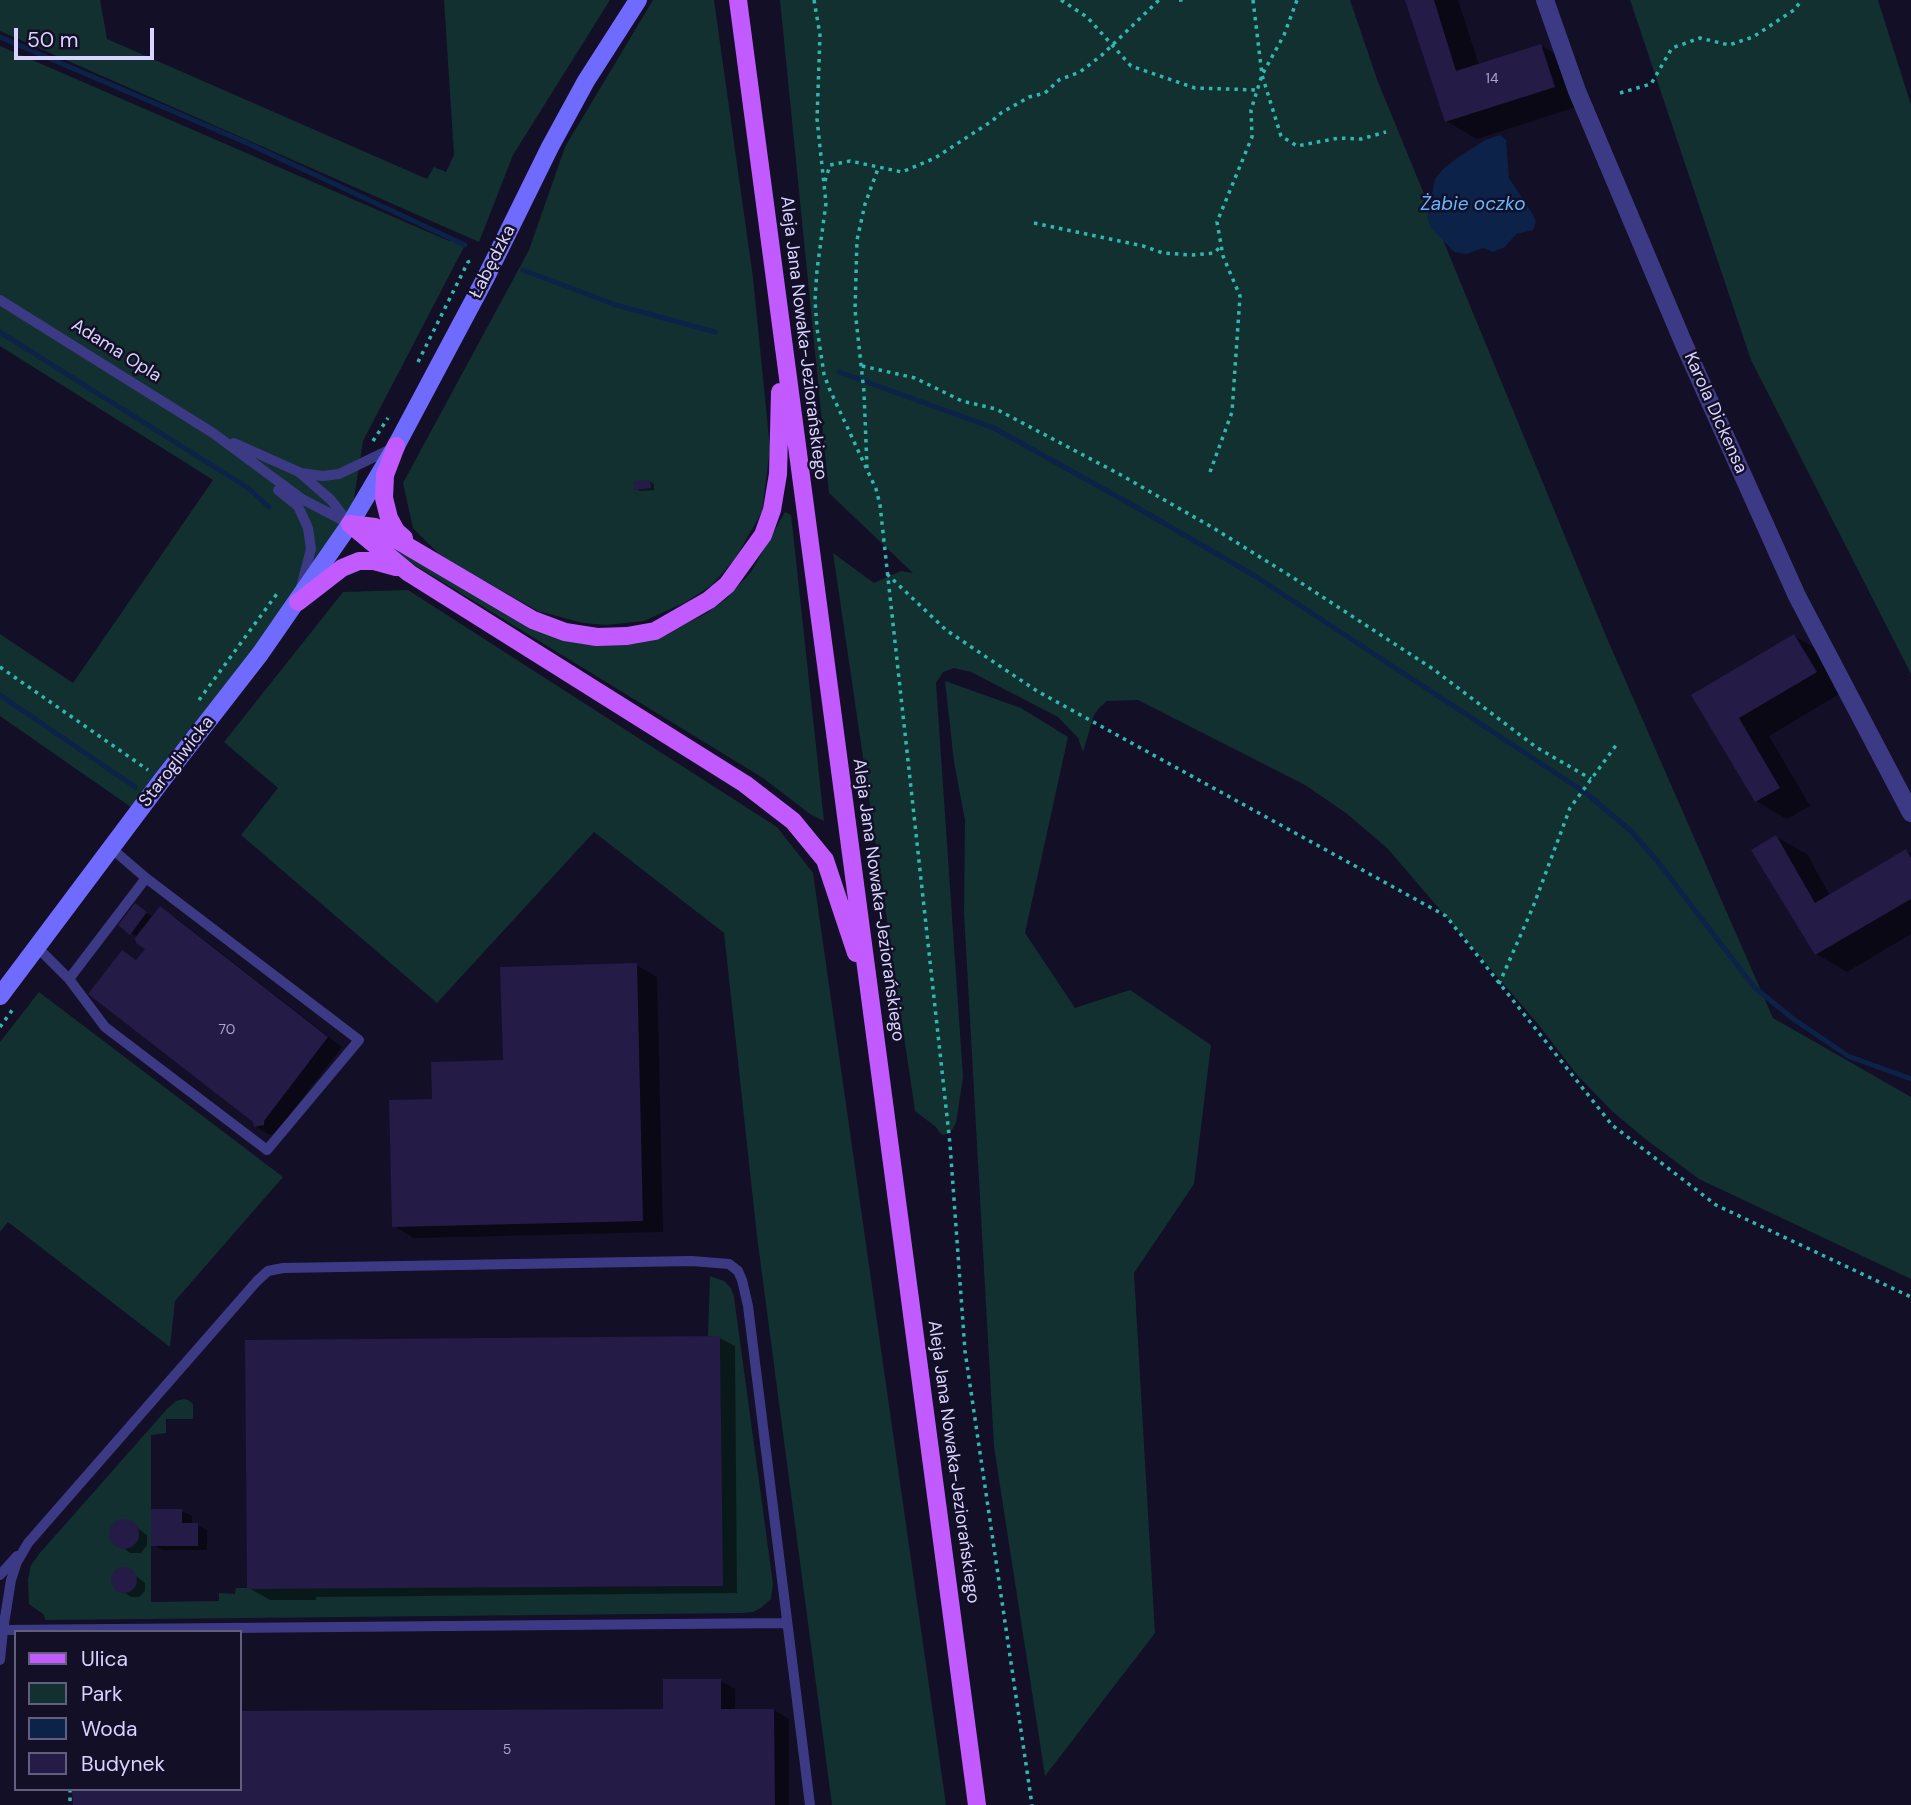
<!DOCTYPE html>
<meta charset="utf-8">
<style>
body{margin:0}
#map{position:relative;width:1911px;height:1805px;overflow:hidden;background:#130f26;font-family:"DM Sans",sans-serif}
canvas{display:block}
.legend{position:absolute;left:14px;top:1630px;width:228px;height:161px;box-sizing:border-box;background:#130f26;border:2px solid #625e7d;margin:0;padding:9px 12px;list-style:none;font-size:21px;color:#d9d4ff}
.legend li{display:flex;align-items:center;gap:14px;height:35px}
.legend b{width:35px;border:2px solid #625e7d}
.scale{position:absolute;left:14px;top:28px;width:140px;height:32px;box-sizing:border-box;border:4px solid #d9d4ff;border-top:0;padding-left:9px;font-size:21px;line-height:24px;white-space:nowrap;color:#d9d4ff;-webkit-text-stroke:5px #130f26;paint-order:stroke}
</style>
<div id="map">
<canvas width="1911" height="1805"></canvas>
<ul class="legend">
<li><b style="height:9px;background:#c25bff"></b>Ulica</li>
<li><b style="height:19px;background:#12302f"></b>Park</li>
<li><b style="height:19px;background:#0c2248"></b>Woda</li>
<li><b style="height:19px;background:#241b47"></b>Budynek</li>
</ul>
<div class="scale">50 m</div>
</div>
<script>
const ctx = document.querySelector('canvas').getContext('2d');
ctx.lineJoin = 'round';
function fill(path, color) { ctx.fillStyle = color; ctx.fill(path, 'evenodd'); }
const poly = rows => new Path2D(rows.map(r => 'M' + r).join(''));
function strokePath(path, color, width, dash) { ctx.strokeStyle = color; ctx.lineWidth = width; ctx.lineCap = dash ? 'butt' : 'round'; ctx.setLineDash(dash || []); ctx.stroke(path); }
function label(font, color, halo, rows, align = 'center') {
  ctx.font = font + ' "DM Sans",sans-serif'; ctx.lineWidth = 5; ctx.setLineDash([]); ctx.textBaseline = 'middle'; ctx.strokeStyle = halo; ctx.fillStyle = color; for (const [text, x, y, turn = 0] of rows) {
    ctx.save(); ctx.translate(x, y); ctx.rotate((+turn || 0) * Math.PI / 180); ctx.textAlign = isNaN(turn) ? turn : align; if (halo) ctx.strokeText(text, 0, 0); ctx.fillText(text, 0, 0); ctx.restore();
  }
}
fill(poly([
 [0,0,100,0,107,39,427,179,434,167,446,172,454,155,444,0,610,0,513,155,479,242,0,31],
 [653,0,714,0,753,278,770,448,762,512,735,559,712,585,686,602,644,621,606,625,583,623,538,611,442,557,413,528,403,483,529,250,565,147],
 [780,0,1350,0,1378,82,1606,636,1773,1018,1911,1097,1911,1279,1699,1179,1644,1138,1612,1111,1578,1076,1538,1024,1388,849,1346,813,1305,785,1138,700,1107,701,1099,708,1094,715,1083,752,1078,738,1058,717,971,672,954,668,943,672,936,683,963,1077,956,1123,950,1133,943,1135,939,1132,936,1127,915,1111,833,553,874,583,901,571,913,573,829,493],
 [1630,0,1878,0,1911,105,1911,674,1751,360],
 [0,46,449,241,454,239,465,245,363,441,350,524,138,812,0,716,0,634,73,683,213,480,0,346],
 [785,512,791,515,793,532,824,821,810,814,763,778,387,548,381,537,524,624,664,635,707,613,727,598,751,572],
 [408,590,777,827,813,873,946,1805,832,1805,757,1236,724,933,594,832,437,1003,241,835,278,788,224,742,343,592],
 [945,681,1021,708,1068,737,1025,933,1075,1008,1130,990,1211,1045,1194,1184,1134,1273,1155,1633,1045,1776,994,1447,964,913,965,820,954,762],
 [39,992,283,1177,175,1301,170,1347,8,1222,0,1232,0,1042],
 [710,1276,724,1281,731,1288,734,1297,773,1584,771,1599,761,1608,753,1612,743,1613,45,1620,44,1615,29,1604,28,1579,31,1565,39,1554,167,1409,176,1401,183,1399,188,1400,193,1404,193,1419,166,1419,166,1433,151,1435,151,1602,219,1601,219,1593,235,1594,236,1588,722,1586,720,1337,708,1336]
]), '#12302f');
fill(poly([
 [1500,135,1506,140,1509,178,1532,213,1536,222,1533,230,1516,234,1505,247,1493,252,1483,248,1467,254,1454,252,1431,228,1427,217,1435,179,1443,169,1457,158,1485,140]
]), '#0c2248');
fill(poly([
 [1407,0,1458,0,1479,65,1540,45,1571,63,1585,104,1477,139,1446,121],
 [650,481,654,484,654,490,640,491,635,488],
 [1794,636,1825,654,1846,690,1769,736,1810,806,1787,819,1756,801,1694,695],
 [1776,837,1807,854,1830,896,1906,851,1911,854,1911,934,1847,972,1816,954],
 [139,909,155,918,160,909,175,917,342,1047,278,1130,278,1133,270,1135,255,1126,254,1121,123,952,138,961,147,949,138,937,131,933],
 [636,965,657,977,663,1232,414,1238,394,1226,434,1101,504,1061],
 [720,1338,735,1346,737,1593,316,1597,316,1600,270,1600,249,1588],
 [182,1511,192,1516,192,1525,197,1525,207,1530,207,1550,163,1550,153,1545],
 [128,1521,147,1535,147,1545,141,1553,130,1553,112,1540,110,1530,118,1522],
 [120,1570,128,1570,145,1583,145,1591,139,1597,131,1597,114,1585,114,1576],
 [720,1681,735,1689,735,1711,774,1710,789,1719,789,1805,74,1805,240,1789,240,1713,665,1711]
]), '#0007');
strokePath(poly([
 [0,37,247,143,465,245],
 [523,270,616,305,715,332],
 [0,332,248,488,269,507],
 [839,372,994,428,1136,507,1255,576,1586,793,1631,831,1658,862,1754,987,1792,1018,1848,1056,1911,1079],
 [0,695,135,787]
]), '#0c2248', 5);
fill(poly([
 [1405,0,1434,0,1456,71,1541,44,1555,87,1445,122],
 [650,480,651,488,634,490,633,481],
 [1794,634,1817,672,1739,718,1780,788,1755,802,1691,695],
 [1776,835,1815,903,1906,849,1911,858,1911,899,1815,955,1751,850],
 [135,903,147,912,130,935,118,925],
 [160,906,328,1037,264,1121,264,1125,254,1127,253,1122,88,994,122,950,136,960,145,949,136,943,135,938],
 [637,963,643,1221,392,1227,389,1100,432,1099,431,1062,503,1060,500,967],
 [720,1336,723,1586,247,1589,245,1340],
 [151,1509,182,1509,182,1523,198,1523,198,1546,151,1546],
 '109 1534a15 15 0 1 1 30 0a15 15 0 1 1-30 0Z',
 '111 1580a13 13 0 1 1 26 0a13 13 0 1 1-26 0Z',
 [663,1679,721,1679,721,1709,774,1709,775,1805,73,1805,72,1789,240,1789,240,1711,663,1709]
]), '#241b47');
strokePath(poly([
 [814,0,820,35,817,119,826,203,817,270,815,300,817,328,824,374,829,388,876,489,880,505,950,1144,965,1351,1032,1805],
 [1061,0,1087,17,1131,66,1195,88,1258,90],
 [1179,0,1185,0],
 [1253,0,1262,75,1281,136,1297,146,1339,138,1361,139,1386,132],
 [1620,93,1651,84,1672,48,1700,38,1729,45,1753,37,1794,10,1802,0],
 [825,181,830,165,850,161,902,172,935,158,992,121,1001,113,1029,97,1045,93,1059,80,1080,72,1102,55,1159,0],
 [1034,223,1143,246,1163,253,1192,255,1214,253,1221,246],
 [418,362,468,262,474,259],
 [862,366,915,378,962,401,996,409,1121,475,1215,529,1292,577,1433,669,1536,747,1591,779],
 [373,441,388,418],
 [867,468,864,392,855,310,857,240,865,204,879,166],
 [1210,472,1232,412,1240,296,1223,256,1217,222,1252,137,1251,110,1262,75,1284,35,1297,0],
 [887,574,946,630,1037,691,1446,916,1612,1125,1716,1205,1911,1297],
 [0,667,148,770],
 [199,700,279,591],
 [1499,984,1533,907,1570,808,1617,744],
 [0,1027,13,1009],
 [70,1789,70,1805]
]), '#2fb8b0', 3.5, [3.5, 5]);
strokePath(poly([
 [0,300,213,433,302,499,350,524],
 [234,443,299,472,331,500,348,522],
 [300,473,323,476,339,474,393,448],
 [278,490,298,506,308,528,311,549,301,587],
 [37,947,69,979,146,878,111,848],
 [69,979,105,1027,267,1150,359,1040,146,878],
 [0,1575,17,1556],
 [786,1623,3,1630,11,1580,17,1562,28,1543,257,1281,268,1271,283,1268,692,1261,729,1264,738,1271,742,1280,748,1306,810,1805],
 [0,1660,3,1630]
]), '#3d3a85', 10);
strokePath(poly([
 [1545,0,1577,91,1683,342,1797,596,1911,813]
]), '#3d3a85', 18);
strokePath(poly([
 [0,996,162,780,260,654,350,524,396,446,485,279,550,147,586,81,638,0]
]), '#6f6bff', 18);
strokePath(poly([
 [738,0,977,1805],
 [396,446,385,475,384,498,389,518,396,531,404,538],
 [350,524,409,573,745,784,793,821,825,860,856,953],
 [350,524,375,527,533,620,565,632,597,637,627,636,655,631,709,600,727,585,763,535,772,510,778,474,780,392],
 [298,602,342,568,359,561,374,561,396,567]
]), '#c25bff', 18);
label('14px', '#aca6d1', null, [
 ["14",1492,79],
 ["70",227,1030],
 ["5",507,1750]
]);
label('18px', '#d9d4ff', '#130f26', [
 ["Łabędzka",493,262,-63],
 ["Aleja Jana Nowaka-Jeziorańskiego",803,338,83],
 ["Adama Opla",116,351,32],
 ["Karola Dickensa",1715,413,66],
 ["Starogliwicka",177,762,-52],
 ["Aleja Jana Nowaka-Jeziorańskiego",878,900,82],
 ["Aleja Jana Nowaka-Jeziorańskiego",953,1462,82]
]);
label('italic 19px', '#62b6ff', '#130f26', [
 ["Żabie oczko",1473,205]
]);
</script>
